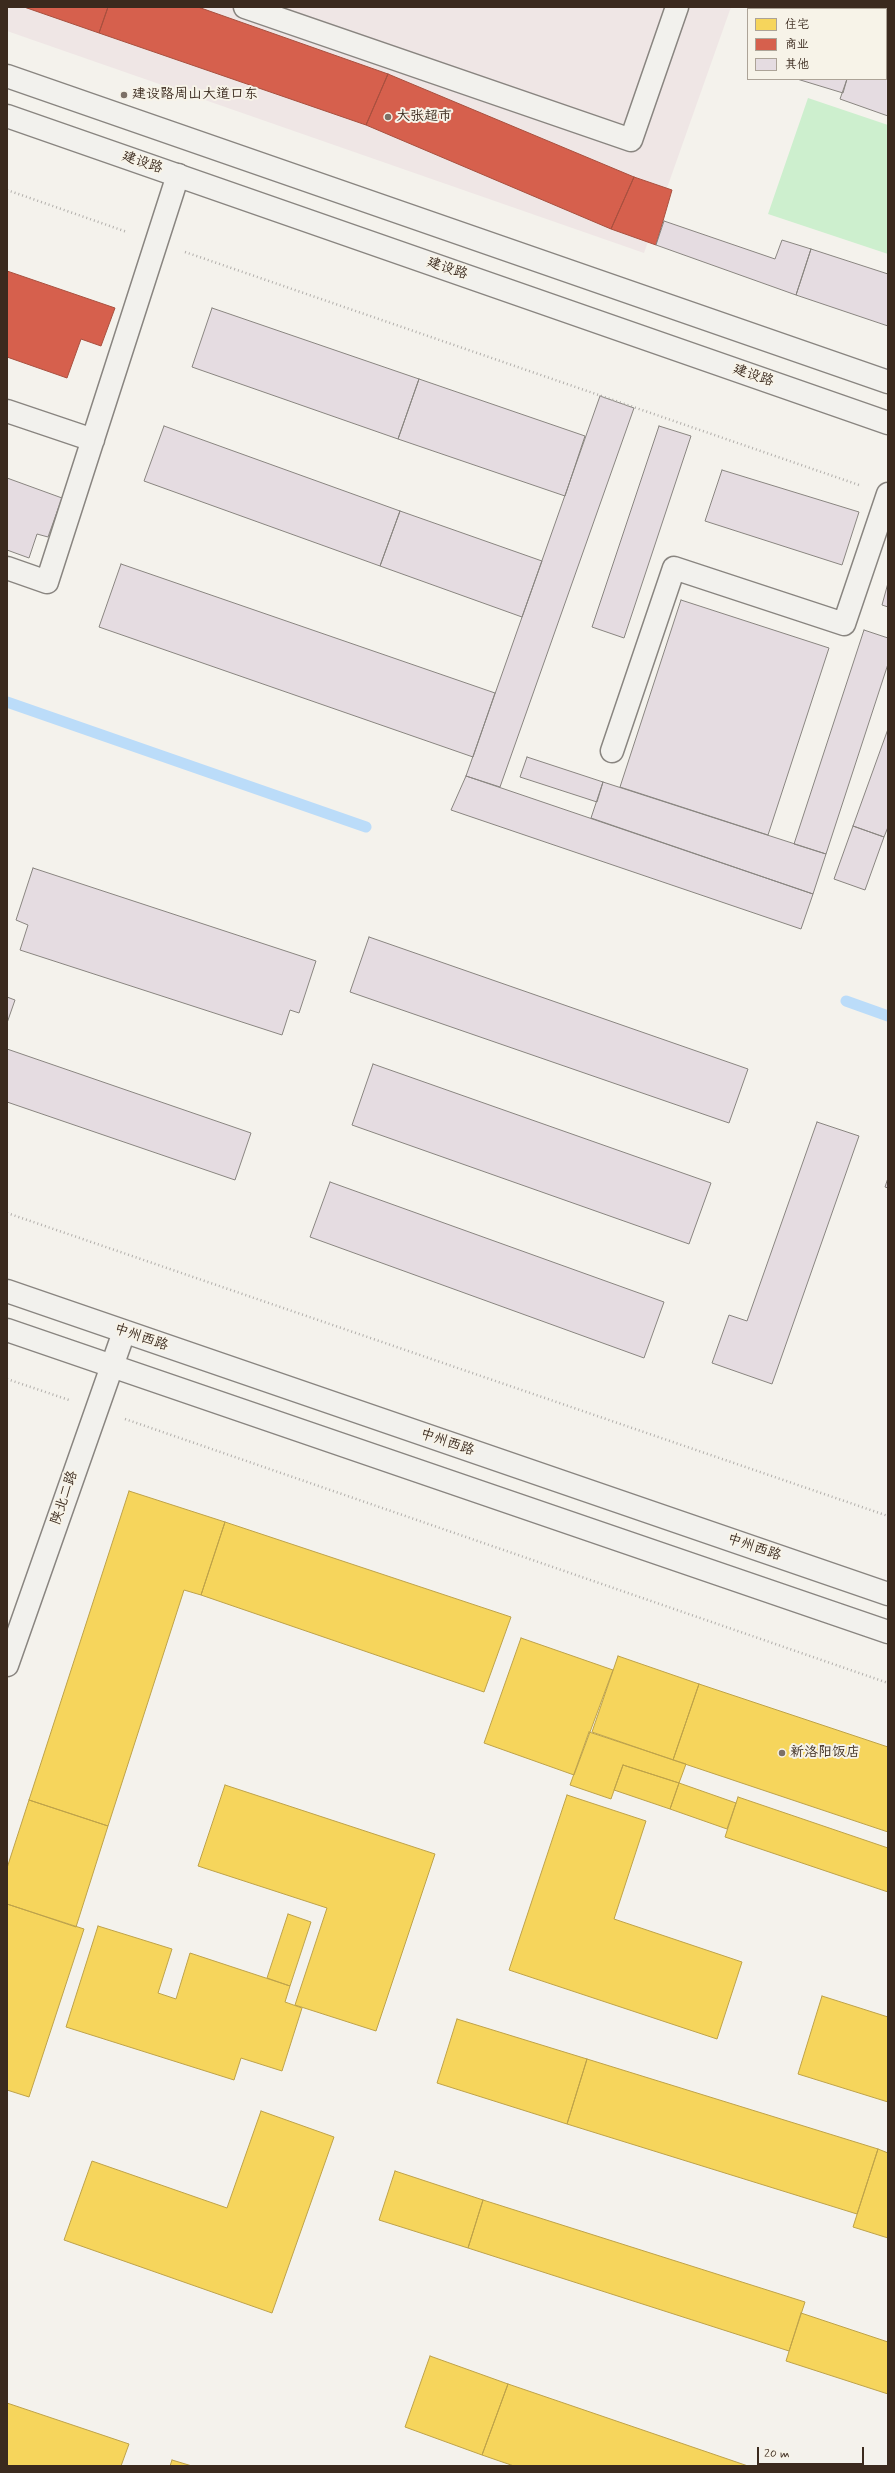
<!DOCTYPE html>
<meta charset="utf-8">
<style>
body{margin:0}
#map{position:relative;width:895px;height:2473px;overflow:hidden;background:#f4f2ec;font-family:Mynerve,"LXGW WenKai TC",sans-serif}
canvas{display:block}
.frame{position:absolute;inset:0;border:8px solid #3b2a1e;pointer-events:none}
.legend{position:absolute;left:747px;top:8px;width:140px;height:72px;box-sizing:border-box;background:#f7f3e8;border:1px solid #aca397;margin:0;padding:5px 7px;list-style:none;font-size:12px;color:#3b2a1e}
.legend li{display:flex;align-items:center;gap:8px;height:20px}
.legend b{width:20px;border:1px solid #aca397}
.scale{position:absolute;left:757px;top:2447px;width:107px;height:18px;box-sizing:border-box;border:2px solid #3b2a1e;border-top:0;padding-left:5px;font-size:12px;line-height:14px;white-space:nowrap;color:#3b2a1e;-webkit-text-stroke:3px #f7f3e8;paint-order:stroke}
</style>
<div id="map">
<canvas width="895" height="2473"></canvas>
<div class="frame"></div>
<ul class="legend">
<li><b style="height:11px;background:#f6d55c"></b>住宅</li>
<li><b style="height:11px;background:#d6604d"></b>商业</li>
<li><b style="height:11px;background:#e5dce1"></b>其他</li>
</ul>
<div class="scale">20 m</div>
</div>
<script>
const ctx = document.querySelector('canvas').getContext('2d');
ctx.lineJoin = 'round';
function fill(path, color) { ctx.fillStyle = color; ctx.fill(path, 'evenodd'); }
const poly = rows => new Path2D(rows.map(r => 'M' + r).join(''));
function strokePath(path, color, width, dash) { ctx.strokeStyle = color; ctx.lineWidth = width; ctx.lineCap = dash ? 'butt' : 'round'; ctx.setLineDash(dash || []); ctx.stroke(path); }
function label(font, color, halo, rows, align = 'center') {
  ctx.font = font + ' Mynerve,"LXGW WenKai TC",sans-serif'; ctx.lineWidth = 4; ctx.setLineDash([]); ctx.textBaseline = 'middle'; ctx.strokeStyle = halo; ctx.fillStyle = color; for (const [text, x, y, turn = 0] of rows) {
    ctx.save(); ctx.translate(x, y); ctx.rotate((+turn || 0) * Math.PI / 180); ctx.textAlign = isNaN(turn) ? turn : align; if (halo) ctx.strokeText(text, 0, 0); ctx.fillText(text, 0, 0); ctx.restore();
  }
}
fill(poly([
 [7,7,731,7,644,253,7,31]
]), '#efe6e5');
fill(poly([
 [808,98,888,125,888,254,768,214]
]), '#cdefce');
const homes = poly([
 [129,1491,225,1522,201,1595,184,1590,108,1826,29,1800,129,1491],
 [225,1522,511,1617,484,1692,201,1595,225,1522],
 [521,1638,613,1670,574,1775,484,1743,521,1638],
 [618,1656,699,1684,673,1760,592,1732,618,1656],
 [699,1684,888,1747,888,1832,673,1760,699,1684],
 [589,1732,686,1764,679,1783,623,1765,611,1799,570,1785,589,1732],
 [623,1765,679,1783,670,1809,614,1790,623,1765],
 [679,1783,736,1803,727,1829,670,1809,679,1783],
 [225,1785,435,1854,376,2031,295,2005,327,1908,198,1866,225,1785],
 [567,1795,646,1821,614,1919,742,1962,717,2039,509,1970,567,1795],
 [738,1797,888,1848,888,1892,725,1837,738,1797],
 [29,1800,108,1826,76,1927,7,1904,7,1868,29,1800],
 [7,1904,84,1929,29,2097,7,2090,7,1904],
 [288,1914,311,1922,290,1986,267,1978,288,1914],
 [98,1926,172,1949,158,1993,176,1999,190,1953,290,1986,285,2002,302,2008,282,2071,241,2058,234,2080,66,2027,98,1926],
 [822,1996,888,2017,888,2102,798,2074,822,1996],
 [457,2019,587,2059,567,2124,437,2083,457,2019],
 [587,2059,878,2149,857,2214,567,2124,587,2059],
 [261,2111,334,2137,272,2313,64,2240,92,2161,227,2208,261,2111],
 [878,2149,888,2153,888,2238,853,2227,878,2149],
 [395,2171,483,2200,468,2248,379,2220,395,2171],
 [483,2200,805,2302,789,2351,468,2248,483,2200],
 [801,2313,888,2342,888,2394,786,2361,801,2313],
 [430,2356,508,2384,482,2455,405,2427,430,2356],
 [508,2384,748,2466,514,2466,482,2455,508,2384],
 [7,2403,129,2444,121,2466,7,2466,7,2403],
 [172,2460,192,2466,170,2466,172,2460]
]);
fill(homes, '#f6d55c');
strokePath(homes, '#bea249', 1);
const shops = poly([
 [24,7,108,7,99,33,24,7],
 [108,7,198,7,388,74,366,125,99,33,108,7],
 [388,74,634,177,611,229,366,125,388,74],
 [634,177,672,190,656,245,611,229,634,177],
 [7,271,115,308,101,346,81,339,67,378,7,357,7,271]
]);
fill(shops, '#d6604d');
strokePath(shops, '#a8503f', 1);
strokePath(poly([
 [7,702,366,827],
 [846,1001,888,1016]
]), '#bbdcf9', 11);
const building = poly([
 [871,7,888,7,888,116,840,99,847,79,886,79,886,9,870,9,871,7],
 [797,79,847,79,843,93,797,79],
 [664,221,775,259,782,240,811,249,796,295,656,245,664,221],
 [811,249,888,274,888,326,796,295,811,249],
 [212,308,419,379,398,439,192,367,212,308],
 [419,379,585,436,565,496,398,439,419,379],
 [600,396,634,408,500,787,466,776,600,396],
 [164,426,400,511,380,566,144,481,164,426],
 [659,426,691,436,624,638,592,627,659,426],
 [722,470,859,512,842,565,705,521,722,470],
 [7,478,62,498,48,537,37,534,29,558,7,550,7,478],
 [400,511,542,561,522,617,380,566,400,511],
 [121,564,495,693,473,757,99,627,121,564],
 [888,583,888,607,882,605,888,583],
 [681,600,829,648,768,835,620,787,681,600],
 [864,630,888,638,888,664,826,854,794,844,864,630],
 [888,729,888,827,884,837,853,826,888,729],
 [527,757,603,782,597,802,520,777,527,757],
 [466,776,813,894,801,929,451,810,466,776],
 [603,782,826,854,813,894,591,818,603,782],
 [853,826,884,837,865,890,834,879,853,826],
 [33,868,316,961,299,1013,290,1010,282,1035,20,950,28,925,16,920,33,868],
 [369,937,748,1069,729,1123,350,992,369,937],
 [7,997,15,1000,7,1023,7,997],
 [7,1049,251,1133,235,1180,7,1102,7,1049],
 [373,1064,711,1183,689,1244,352,1125,373,1064],
 [817,1122,859,1136,772,1384,712,1363,729,1315,747,1321,817,1122],
 [888,1178,888,1188,885,1187,888,1178],
 [330,1182,664,1302,644,1358,310,1237,330,1182]
]);
fill(building, '#e5dce1');
strokePath(building, '#898580', 1);
const lane = poly([
 [245,7,631,140,677,7],
 [7,411,93,440],
 [7,568,47,582,178,175],
 [612,751,674,568,844,624,888,494]
]);
const street = poly([
 [7,1665,124,1332]
]);
const secondary = poly([
 [7,76,888,382],
 [7,116,888,423]
]);
const primary = poly([
 [7,1291,888,1594],
 [7,1330,888,1632]
]);
strokePath(lane, '#898580', 25);
strokePath(street, '#898580', 25);
strokePath(secondary, '#898580', 25);
strokePath(primary, '#898580', 25);
strokePath(poly([
 [7,190,127,232],
 [185,252,859,485],
 [7,1213,888,1516],
 [7,1379,69,1400],
 [125,1419,888,1683]
]), '#b1aeaa', 2.5, [1, 3]);
strokePath(lane, '#f2f1ed', 22);
strokePath(street, '#f2f1ed', 22);
strokePath(secondary, '#f2f1ed', 22);
strokePath(primary, '#f2f1ed', 22);
for (const [x, y, r, color] of [
 [124,95,4,"#7c7066"],
 [388,117,4,"#7c7066"],
 [782,1753,4,"#7c7066"]
]) { const dot = new Path2D(); dot.arc(x, y, r, 0, 2 * Math.PI); ctx.fillStyle = color; ctx.fill(dot); strokePath(dot, '#f7f3e8', 1.5); }
label('14px', '#3b2a1e', '#f7f3e8', [
 ["建设路周山大道口东",132,95],
 ["大张超市",396,117],
 ["新洛阳饭店",790,1753]
], 'left');
label('14px', '#3b2a1e', '#f7f3e8', [
 ["建设路",142,163,19],
 ["建设路",447,269,19],
 ["建设路",753,376,19],
 ["中州西路",141,1338,19],
 ["中州西路",447,1443,19],
 ["陕北二路",65,1498,-71],
 ["中州西路",754,1548,19]
]);
</script>
